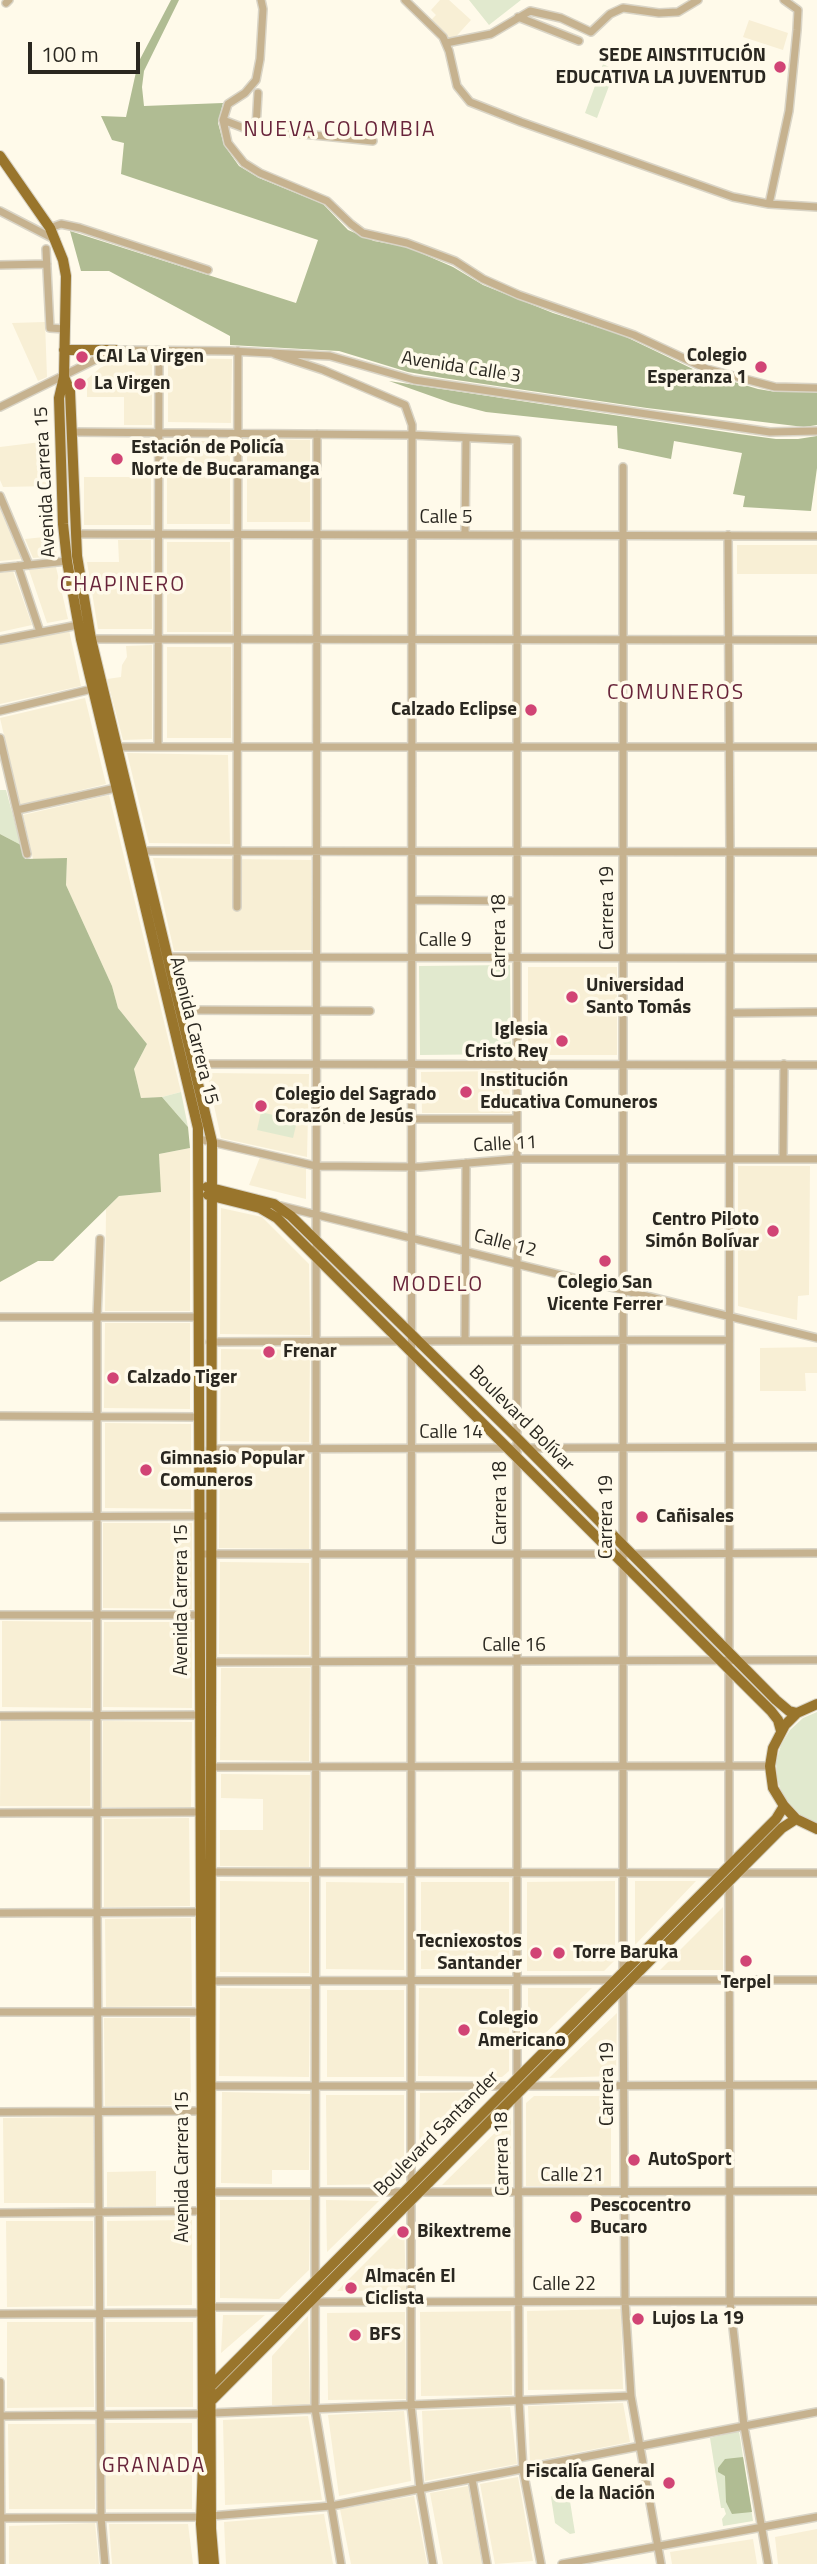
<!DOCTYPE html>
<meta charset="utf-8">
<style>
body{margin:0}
#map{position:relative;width:817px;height:2564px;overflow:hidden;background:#fffaea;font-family:"Titillium Web",sans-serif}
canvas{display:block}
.scale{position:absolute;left:28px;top:42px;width:112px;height:32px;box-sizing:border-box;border:4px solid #2a2720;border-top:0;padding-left:9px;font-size:21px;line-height:24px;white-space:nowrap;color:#2a2720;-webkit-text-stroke:5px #fffaea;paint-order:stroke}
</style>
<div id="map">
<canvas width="817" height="2564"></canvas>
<div class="scale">100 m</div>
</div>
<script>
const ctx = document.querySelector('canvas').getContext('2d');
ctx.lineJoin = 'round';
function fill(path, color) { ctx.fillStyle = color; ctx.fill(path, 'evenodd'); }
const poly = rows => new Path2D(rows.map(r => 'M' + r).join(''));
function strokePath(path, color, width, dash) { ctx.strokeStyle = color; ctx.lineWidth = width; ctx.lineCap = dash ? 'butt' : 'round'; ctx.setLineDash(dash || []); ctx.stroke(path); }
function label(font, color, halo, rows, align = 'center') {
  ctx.font = font + ' "Titillium Web",sans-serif'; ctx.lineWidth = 7; ctx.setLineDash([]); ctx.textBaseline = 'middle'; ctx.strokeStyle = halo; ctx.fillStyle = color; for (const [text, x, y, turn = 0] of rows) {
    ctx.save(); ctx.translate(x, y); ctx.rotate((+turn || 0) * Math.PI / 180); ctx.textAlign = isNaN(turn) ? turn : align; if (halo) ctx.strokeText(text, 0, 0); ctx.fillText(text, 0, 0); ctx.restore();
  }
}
fill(poly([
 [440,0,449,0,471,20,452,41,431,20,436,15,431,10],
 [749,20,788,33,783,50,743,37],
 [45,322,47,377,38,381,12,323],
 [136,358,152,358,152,425,124,425,124,397,87,397,87,379,100,368,117,360],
 [168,358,232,359,231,423,168,422],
 [247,439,310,440,310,522,247,522],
 [49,441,52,486,3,487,0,480,0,447],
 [167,441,230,441,230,524,167,524],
 [84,477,151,477,151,525,84,525],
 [0,509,21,559,0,561],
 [54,536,57,556,33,558,25,539],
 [118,540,151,540,152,629,98,629,87,562,119,562],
 [167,542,230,542,231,632,167,632],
 [737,545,817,545,817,574,737,574],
 [56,567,68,619,47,623,29,570],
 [13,571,32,625,0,632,0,573],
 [69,630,81,686,0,704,0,645],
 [152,645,152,739,123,740,107,679,121,677,122,665,127,657,126,646],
 [167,647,231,647,231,738,167,738],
 [85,698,106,784,20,805,0,718],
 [127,753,228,755,230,844,149,843],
 [109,795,181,1092,162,1097,141,1098,134,1069,147,1044,118,1008,112,986,66,885,67,859,33,859,23,815],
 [153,858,311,860,312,950,174,951],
 [528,967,617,967,617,1055,528,1055],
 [509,1071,510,1113,422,1113,421,1072],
 [207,1073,309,1074,307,1157,221,1138],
 [190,1148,190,1311,105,1311,106,1209,119,1196,160,1192,159,1154],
 [260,1157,306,1168,306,1199,249,1185],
 [738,1166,810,1166,809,1295,798,1296,797,1320,738,1306],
 [221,1208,262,1217,309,1264,310,1335,220,1334],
 [105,1323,190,1323,190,1409,104,1408],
 [817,1347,817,1373,805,1373,806,1391,760,1391,760,1348],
 [221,1349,310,1350,309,1442,220,1441],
 [105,1423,191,1424,191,1509,105,1508],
 [220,1455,309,1456,309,1549,219,1548],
 [103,1523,192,1523,192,1609,103,1608],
 [220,1562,309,1563,309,1655,219,1654],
 [2,1621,91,1622,91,1708,2,1707],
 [104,1622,192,1622,192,1708,103,1707],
 [221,1668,310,1668,309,1761,220,1760],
 [1,1720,90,1721,90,1806,0,1806],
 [103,1721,192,1722,191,1807,102,1807],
 [221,1774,310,1775,309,1867,220,1866,220,1830,263,1830,263,1799,221,1798],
 [189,1818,190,1906,104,1907,104,1819],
 [220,1881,309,1882,309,1973,220,1972],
 [615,1881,615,1960,604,1971,527,1971,527,1882],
 [635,1881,696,1881,635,1945],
 [326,1882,404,1883,404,1970,326,1969],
 [421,1882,509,1882,509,1969,421,1969],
 [723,1907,723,1970,660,1970],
 [191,1918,192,2006,106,2007,105,1919],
 [220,1988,310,1989,309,2077,219,2076],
 [419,1988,509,1989,509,2071,502,2077,418,2076],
 [528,1988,592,1988,528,2050],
 [327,1990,404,1990,404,2077,327,2077],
 [617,2013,616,2076,549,2078],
 [104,2018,190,2018,191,2105,105,2106],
 [222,2092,310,2094,309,2170,272,2170,272,2184,221,2183],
 [490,2092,419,2158,420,2093],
 [326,2095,404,2095,404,2177,398,2184,327,2185],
 [534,2096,611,2096,611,2186,526,2186,526,2103],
 [93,2117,94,2203,4,2203,3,2118],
 [511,2117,511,2184,442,2185],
 [156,2171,156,2206,107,2207,107,2172],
 [220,2200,310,2200,309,2270,279,2299,220,2298],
 [326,2200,379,2201,327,2252],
 [192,2220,192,2305,107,2306,107,2221],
 [6,2221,93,2221,93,2306,7,2307],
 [404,2224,406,2290,337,2291],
 [621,2309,623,2389,528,2390,527,2311],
 [511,2311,512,2395,421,2396,420,2312],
 [405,2312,406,2399,328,2400,327,2313],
 [223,2315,265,2315,221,2353],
 [308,2316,310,2405,272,2405,272,2356],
 [7,2322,93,2322,94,2407,7,2408],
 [106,2322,193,2322,193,2407,106,2407],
 [623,2403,630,2442,530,2462,528,2406],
 [510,2407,517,2464,425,2481,422,2411],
 [404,2411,411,2481,339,2496,328,2415],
 [308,2416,322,2500,225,2505,223,2420],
 [192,2423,192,2509,106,2509,105,2423],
 [8,2424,95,2424,95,2509,9,2509],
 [518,2477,533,2561,495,2564,480,2484],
 [468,2486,482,2564,443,2564,430,2493],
 [414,2496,427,2564,351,2564,340,2509],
 [324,2514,333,2564,226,2564,224,2522],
 [95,2523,99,2564,9,2564,9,2526],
 [109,2524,188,2524,193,2564,112,2564],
 [817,2529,817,2564,778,2564,775,2537],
 [753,2539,757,2564,672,2564,670,2552]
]), '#f8efd5');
fill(poly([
 [469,0,521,0,489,25],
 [603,64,615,70,597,118,585,113],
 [0,790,6,790,21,845,0,834],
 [510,965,511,1054,420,1055,419,966],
 [181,1092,188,1127,162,1097],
 [261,1112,297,1121,293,1138,257,1130],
 [817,1712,817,1824,807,1820,793,1810,783,1796,777,1779,776,1762,781,1745,790,1730,803,1718],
 [739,2431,753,2521,723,2526,722,2519,726,2514,724,2508,721,2508,710,2438],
 [567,2482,575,2533,570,2534,555,2523,551,2497,561,2484]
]), '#e1e9ce');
fill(poly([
 [171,0,179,0,144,71,142,87,144,106,223,103,218,123,224,145,239,166,259,178,323,204,348,230,374,241,407,247,453,267,483,285,553,313,622,335,697,371,758,389,776,392,817,392,817,425,804,427,647,408,443,378,408,372,339,351,230,345,230,336,109,271,81,271,70,231,296,303,318,240,121,174,124,143,112,140,101,116,126,117,138,63],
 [389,381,739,434,776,439,798,439,817,436,817,468,811,511,743,507,745,496,733,494,742,453,674,441,671,459,618,448,617,426,486,412,451,403],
 [0,834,21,845,25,859,67,858,66,885,112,986,118,1008,147,1044,134,1069,141,1098,162,1097,188,1127,190,1148,159,1154,161,1192,119,1196,53,1261,38,1261,0,1282],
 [743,2457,752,2512,732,2514,726,2502,725,2476,718,2472,718,2468,725,2459]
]), '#b0bc93');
const minor = poly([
 [261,0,263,9,260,59,256,80,245,93,228,104,223,120,228,143,244,163,260,173,327,201,351,224,363,233,407,243,455,261,483,279,519,295,634,335,707,369,775,387,817,388],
 [405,0,443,37,449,51,457,86,470,102,521,122,733,197,769,204,817,207],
 [6,3,9,0],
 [518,17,579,41],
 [446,43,491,34,530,11,561,18,591,32,610,14,623,8,659,13,678,12,698,0],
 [223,120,244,128,373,141],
 [256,128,258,93],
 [769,204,789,111,797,30,798,10,784,0],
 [0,211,56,240],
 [50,228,61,224,80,228,208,270],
 [46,249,50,328,65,329],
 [0,265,47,264],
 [271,353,323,370,405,405,412,425,411,2187],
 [0,407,115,350,230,351,330,356,414,380,770,432,817,431],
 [72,432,412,435,517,440,517,2080],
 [317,434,315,2409,341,2564],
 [623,467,623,1974],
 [0,496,29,565],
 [75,534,817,536],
 [465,534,466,438],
 [728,535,730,852,729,1655],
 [18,566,40,632],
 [0,568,67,561],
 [86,639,817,640],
 [0,640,78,625],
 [0,711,92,689],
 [0,738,27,854],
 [117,747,817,747],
 [158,747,159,350],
 [17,810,116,788],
 [142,851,817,852],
 [412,900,516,901],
 [237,907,238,351],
 [156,957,817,958],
 [181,1010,370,1011],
 [730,1013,817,1012],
 [195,1064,817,1065],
 [317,1119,516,1119],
 [199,1139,316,1166,420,1167,516,1159,817,1159],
 [783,1159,784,1064],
 [281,1206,817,1338],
 [100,1239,97,1317,97,1912,101,2517,105,2564],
 [0,1317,199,1317],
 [417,1341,728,1340],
 [465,1341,466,1163],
 [210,1342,402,1341],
 [0,1416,200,1417],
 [526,1448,817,1447],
 [210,1449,511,1448],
 [0,1517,210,1516],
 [200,1554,613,1554],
 [629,1554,817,1553],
 [0,1615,200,1615],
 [210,1662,817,1660],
 [729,1667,729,1868],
 [0,1716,200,1715],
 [210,1767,770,1766],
 [0,1813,200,1812],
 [210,1872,724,1873],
 [736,1873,817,1873],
 [729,1880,730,2301,744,2426,768,2564],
 [0,1913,200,1912],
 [629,1980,817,1980],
 [210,1981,617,1980],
 [623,1986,625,2301,631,2396,661,2564],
 [0,2012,200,2012],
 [210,2086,512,2086],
 [524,2086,817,2085],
 [518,2092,519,2400,523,2470,541,2564],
 [0,2112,200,2111],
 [205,2192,407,2192],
 [419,2192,817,2191],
 [411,2199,411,2405,420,2489,433,2564],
 [0,2213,206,2211],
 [311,2302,817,2301],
 [0,2314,200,2313,210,2307,292,2307],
 [0,2382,1,2564],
 [212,2413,631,2396],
 [0,2416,202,2414],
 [472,2479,487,2564],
 [211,2516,331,2506,817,2412],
 [0,2518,201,2517],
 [562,2564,817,2517]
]);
const major = poly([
 [0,156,50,228,63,260,66,276,64,377,59,398,63,524,67,561,81,639,198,1128,203,2460,201,2524,204,2564],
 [64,350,115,350],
 [64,377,70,391,77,556,91,639,212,1142,210,2298,211,2529,214,2564],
 [207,1187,274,1204,291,1216,516,1437,776,1700,789,1711,797,1713],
 [208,1195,260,1208,277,1218,771,1711,778,1720,781,1731],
 [817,1704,797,1713,785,1725,773,1748,770,1766,773,1788,784,1806,796,1819,817,1829],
 [209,2388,776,1819,784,1806],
 [212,2400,782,1828,796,1819]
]);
strokePath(minor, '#d9d4c6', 10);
strokePath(major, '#d9d4c6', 12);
strokePath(minor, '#c6b28f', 7);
strokePath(major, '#99752c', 10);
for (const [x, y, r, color] of [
 [780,67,7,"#d14475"],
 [82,357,7,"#d14475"],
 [761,367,7,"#d14475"],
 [80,384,7,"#d14475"],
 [117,459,7,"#d14475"],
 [531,710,7,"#d14475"],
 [572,997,7,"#d14475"],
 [562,1041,7,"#d14475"],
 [466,1092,7,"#d14475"],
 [261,1106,7,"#d14475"],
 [773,1231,7,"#d14475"],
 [605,1261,7,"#d14475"],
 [269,1352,7,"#d14475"],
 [113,1378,7,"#d14475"],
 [146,1470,7,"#d14475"],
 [642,1517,7,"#d14475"],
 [536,1953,7,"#d14475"],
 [559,1953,7,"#d14475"],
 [746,1961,7,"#d14475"],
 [464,2030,7,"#d14475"],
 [634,2160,7,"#d14475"],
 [576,2217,7,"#d14475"],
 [403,2232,7,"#d14475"],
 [351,2288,7,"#d14475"],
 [638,2319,7,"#d14475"],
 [355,2335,7,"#d14475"],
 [669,2483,7,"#d14475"]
]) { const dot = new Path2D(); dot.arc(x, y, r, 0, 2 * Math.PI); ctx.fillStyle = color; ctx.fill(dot); strokePath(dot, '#fffaea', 2.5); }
label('bold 19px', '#2a2720', '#fffaea', [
 ["SEDE AINSTITUCIÓN",766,56,"right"],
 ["EDUCATIVA LA JUVENTUD",766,78,"right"],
 ["Colegio",747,356,"right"],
 ["Esperanza 1",747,378,"right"],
 ["CAI La Virgen",96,357],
 ["La Virgen",94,384],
 ["Estación de Policía",131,448],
 ["Norte de Bucaramanga",131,470],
 ["Calzado Eclipse",517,710,"right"],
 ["Universidad",586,986],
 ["Santo Tomás",586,1008],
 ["Iglesia",548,1030,"right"],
 ["Cristo Rey",548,1052,"right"],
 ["Institución",480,1081],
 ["Educativa Comuneros",480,1103],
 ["Colegio del Sagrado",275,1095],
 ["Corazón de Jesús",275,1117],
 ["Centro Piloto",759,1220,"right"],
 ["Simón Bolívar",759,1242,"right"],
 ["Colegio San",605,1283,"center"],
 ["Vicente Ferrer",605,1305,"center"],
 ["Frenar",283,1352],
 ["Calzado Tiger",127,1378],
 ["Gimnasio Popular",160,1459],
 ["Comuneros",160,1481],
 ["Cañisales",656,1517],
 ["Tecniexostos",522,1942,"right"],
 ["Santander",522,1964,"right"],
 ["Torre Baruka",573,1953],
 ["Terpel",746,1983,"center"],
 ["Colegio",478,2019],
 ["Americano",478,2041],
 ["AutoSport",648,2160],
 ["Pescocentro",590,2206],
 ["Bucaro",590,2228],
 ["Bikextreme",417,2232],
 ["Almacén El",365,2277],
 ["Ciclista",365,2299],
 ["Lujos La 19",652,2319],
 ["BFS",369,2335],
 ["Fiscalía General",655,2472,"right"],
 ["de la Nación",655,2494,"right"]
], 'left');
label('19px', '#2a2720', '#fffaea', [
 ["Avenida Calle 3",461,368,9],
 ["Avenida Carrera 15",46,482,-93],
 ["Calle 5",446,518],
 ["Carrera 19",608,908,-90],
 ["Carrera 18",500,936,-90],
 ["Calle 9",445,941],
 ["Avenida Carrera 15",193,1031,76],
 ["Calle 11",505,1145,-3],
 ["Calle 12",505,1244,14],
 ["Boulevard Bolívar",521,1419,45],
 ["Calle 14",451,1433],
 ["Carrera 18",501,1503,-90],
 ["Carrera 19",607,1517,-90],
 ["Avenida Carrera 15",182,1600,-90],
 ["Calle 16",514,1646],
 ["Carrera 19",608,2084,-90],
 ["Boulevard Santander",437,2134,-45],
 ["Carrera 18",503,2154,-91],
 ["Avenida Carrera 15",183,2167,-90],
 ["Calle 21",572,2176],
 ["Calle 22",564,2285]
]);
ctx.letterSpacing = '2px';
label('21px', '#68243a', '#fffaea', [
 ["NUEVA COLOMBIA",340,131],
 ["CHAPINERO",123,586],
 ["COMUNEROS",676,694],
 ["MODELO",438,1286],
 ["GRANADA",154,2467]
]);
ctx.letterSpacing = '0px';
</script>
